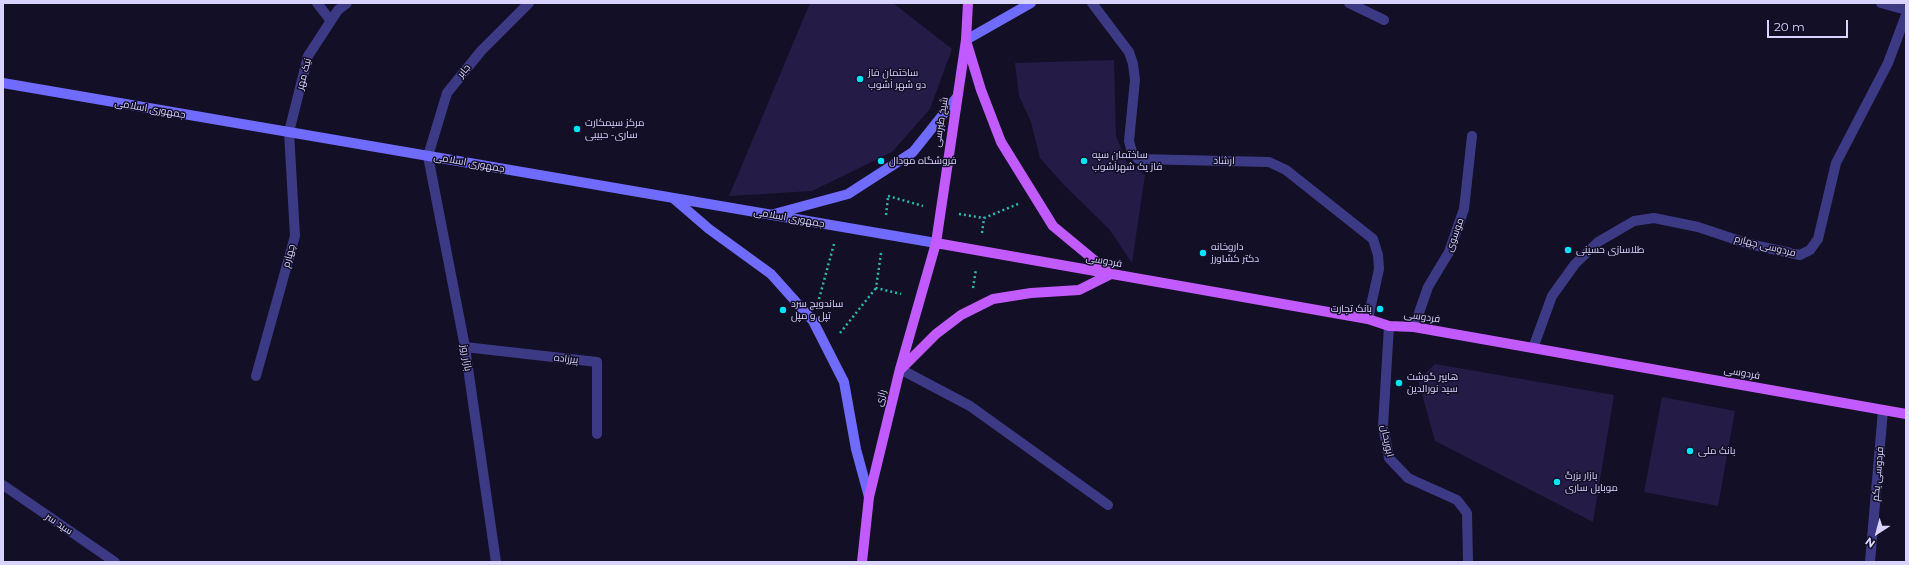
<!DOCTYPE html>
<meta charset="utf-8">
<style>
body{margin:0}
#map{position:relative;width:1909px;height:565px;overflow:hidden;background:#130f26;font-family:Montserrat,sans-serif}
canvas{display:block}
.frame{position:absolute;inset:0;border:4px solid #d9d4ff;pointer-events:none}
.north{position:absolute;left:1857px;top:513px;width:40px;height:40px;-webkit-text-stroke:3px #130f26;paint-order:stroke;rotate:216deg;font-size:11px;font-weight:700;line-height:16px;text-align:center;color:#d9d4ff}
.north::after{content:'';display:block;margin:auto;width:14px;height:18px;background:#d9d4ff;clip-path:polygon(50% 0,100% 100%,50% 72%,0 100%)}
.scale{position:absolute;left:1767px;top:20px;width:81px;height:18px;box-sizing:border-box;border:2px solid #d9d4ff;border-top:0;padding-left:5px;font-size:12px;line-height:14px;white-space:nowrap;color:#d9d4ff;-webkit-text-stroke:3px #130f26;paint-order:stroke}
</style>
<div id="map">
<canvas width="1909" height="565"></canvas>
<div class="frame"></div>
<div class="north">N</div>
<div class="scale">20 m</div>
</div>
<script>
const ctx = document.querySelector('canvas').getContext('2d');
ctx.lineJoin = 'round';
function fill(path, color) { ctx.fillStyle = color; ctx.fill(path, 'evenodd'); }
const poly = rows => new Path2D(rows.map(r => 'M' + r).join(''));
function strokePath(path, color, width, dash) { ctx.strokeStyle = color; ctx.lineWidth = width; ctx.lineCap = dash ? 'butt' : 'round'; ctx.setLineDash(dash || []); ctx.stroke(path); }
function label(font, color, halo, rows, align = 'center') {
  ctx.font = font + ' Montserrat,Cairo,sans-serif'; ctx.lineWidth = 3; ctx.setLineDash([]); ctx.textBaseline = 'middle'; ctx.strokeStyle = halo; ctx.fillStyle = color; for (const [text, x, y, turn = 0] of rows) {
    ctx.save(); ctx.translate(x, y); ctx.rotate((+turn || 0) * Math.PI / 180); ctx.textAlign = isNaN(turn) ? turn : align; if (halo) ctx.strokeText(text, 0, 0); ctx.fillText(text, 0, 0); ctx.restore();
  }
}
fill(poly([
 [810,3,893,3,952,49,930,109,892,152,812,191,729,196],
 [1114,60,1116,136,1127,163,1145,175,1132,263,1109,229,1064,185,1040,158,1031,122,1019,96,1015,63],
 [1435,364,1614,395,1593,522,1435,441,1418,380],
 [1662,397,1735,411,1718,506,1644,492]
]), '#241b47');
strokePath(poly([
 [888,196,923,206],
 [959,214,984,218],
 [886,215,888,197],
 [982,233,984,218,1018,204],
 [881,253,876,288,901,294],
 [973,288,976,269],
 [819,299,834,244],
 [840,333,876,288]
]), '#2fb8b0', 2.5, [2, 3]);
strokePath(poly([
 [317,3,331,21],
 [1092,3,1129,52,1133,64,1135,80,1129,141,1132,152,1138,159,1269,162,1286,170,1373,239,1378,255,1379,269,1368,319],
 [1349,3,1384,20],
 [1881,3,1906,10],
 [1389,326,1383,426,1389,458,1408,478,1457,500,1467,513,1468,562],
 [1414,327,1428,287,1449,252,1464,209,1472,136],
 [465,347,597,362,597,434],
 [1533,348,1552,296,1575,264,1598,242,1634,221,1654,218,1698,227,1749,244,1800,255,1810,250,1818,239,1836,163,1888,63,1906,15],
 [900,369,970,406,1108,505],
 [256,376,295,236,289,132,308,56,338,10,347,3],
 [3,485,115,562],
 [496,562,465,347,428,156,447,93,481,51,529,3],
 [1870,562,1883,410]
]), '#3d3a85', 10);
strokePath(poly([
 [966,40,1031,3],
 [3,83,936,243],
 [673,198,709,229,771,274,813,321,844,382,856,449,869,497],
 [774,214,848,194,913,152,957,97]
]), '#6f6bff', 10);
strokePath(poly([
 [936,243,1368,319,1389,326,1414,327,1906,414],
 [901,369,936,334,961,315,993,299,1031,293,1079,290,1111,274,1053,226,1001,142,981,90,967,44],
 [862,562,869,497,900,369,936,243,966,40,968,3]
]), '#c25bff', 10);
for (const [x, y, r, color] of [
 [860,79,4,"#00e5ff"],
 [577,129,4,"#00e5ff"],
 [881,161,4,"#00e5ff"],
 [1084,161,4,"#00e5ff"],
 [1568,250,4,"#00e5ff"],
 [1203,253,4,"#00e5ff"],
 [1380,309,4,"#00e5ff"],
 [783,310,4,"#00e5ff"],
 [1399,383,4,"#00e5ff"],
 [1690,451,4,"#00e5ff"],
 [1557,482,4,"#00e5ff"]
]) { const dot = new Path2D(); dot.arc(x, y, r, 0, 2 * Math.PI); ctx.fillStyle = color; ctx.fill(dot); strokePath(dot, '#130f26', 1.5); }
label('10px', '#d9d4ff', '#130f26', [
 ["جابر",464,71,-50],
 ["نیک مهر",304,74,-75],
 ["جمهوری اسلامی",150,109,10],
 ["شیخ طبرسی",941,122,-81],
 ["ارشاد",1224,161,1],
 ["جمهوری اسلامی",469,163,10],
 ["جمهوری اسلامی",789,218,10],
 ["موسوی",1455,235,-70],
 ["فردوسی چهارم",1765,246,14],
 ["چهارم",289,256,-75],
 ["فردوسی",1104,261,10],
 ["فردوسی",1422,317,8],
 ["بازار روز",466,358,81],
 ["پیرزاده",566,359,7],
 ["فردوسی",1742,373,10],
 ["رازی",881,398,-76],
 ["ابوریحان",1387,441,79],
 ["فردوسی یکم",1878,474,-85],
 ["سید سر",59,524,34]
]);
label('10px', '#d9d4ff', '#130f26', [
 ["ساختمان فاز",868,73],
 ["دو شهر آشوب",868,85],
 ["مرکز سیمکارت",585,123],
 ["ساری- حبیبی",585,135],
 ["ساختمان سپه",1092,155],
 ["فاز یک شهرآشوب",1092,167],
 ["فروشگاه مودال",889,161],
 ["داروخانه",1211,247],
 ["دکتر کشاورز",1211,259],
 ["طلاسازی حسینی",1576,250],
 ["ساندویچ سرد",791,304],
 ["تپل و مپل",791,316],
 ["بانک تجارت",1372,309,"right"],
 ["هایپر گوشت",1407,377],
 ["سید نورالدین",1407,389],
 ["بانک ملی",1698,451],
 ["بازار بزرگ",1565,476],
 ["موبایل ساری",1565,488]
], 'left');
</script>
